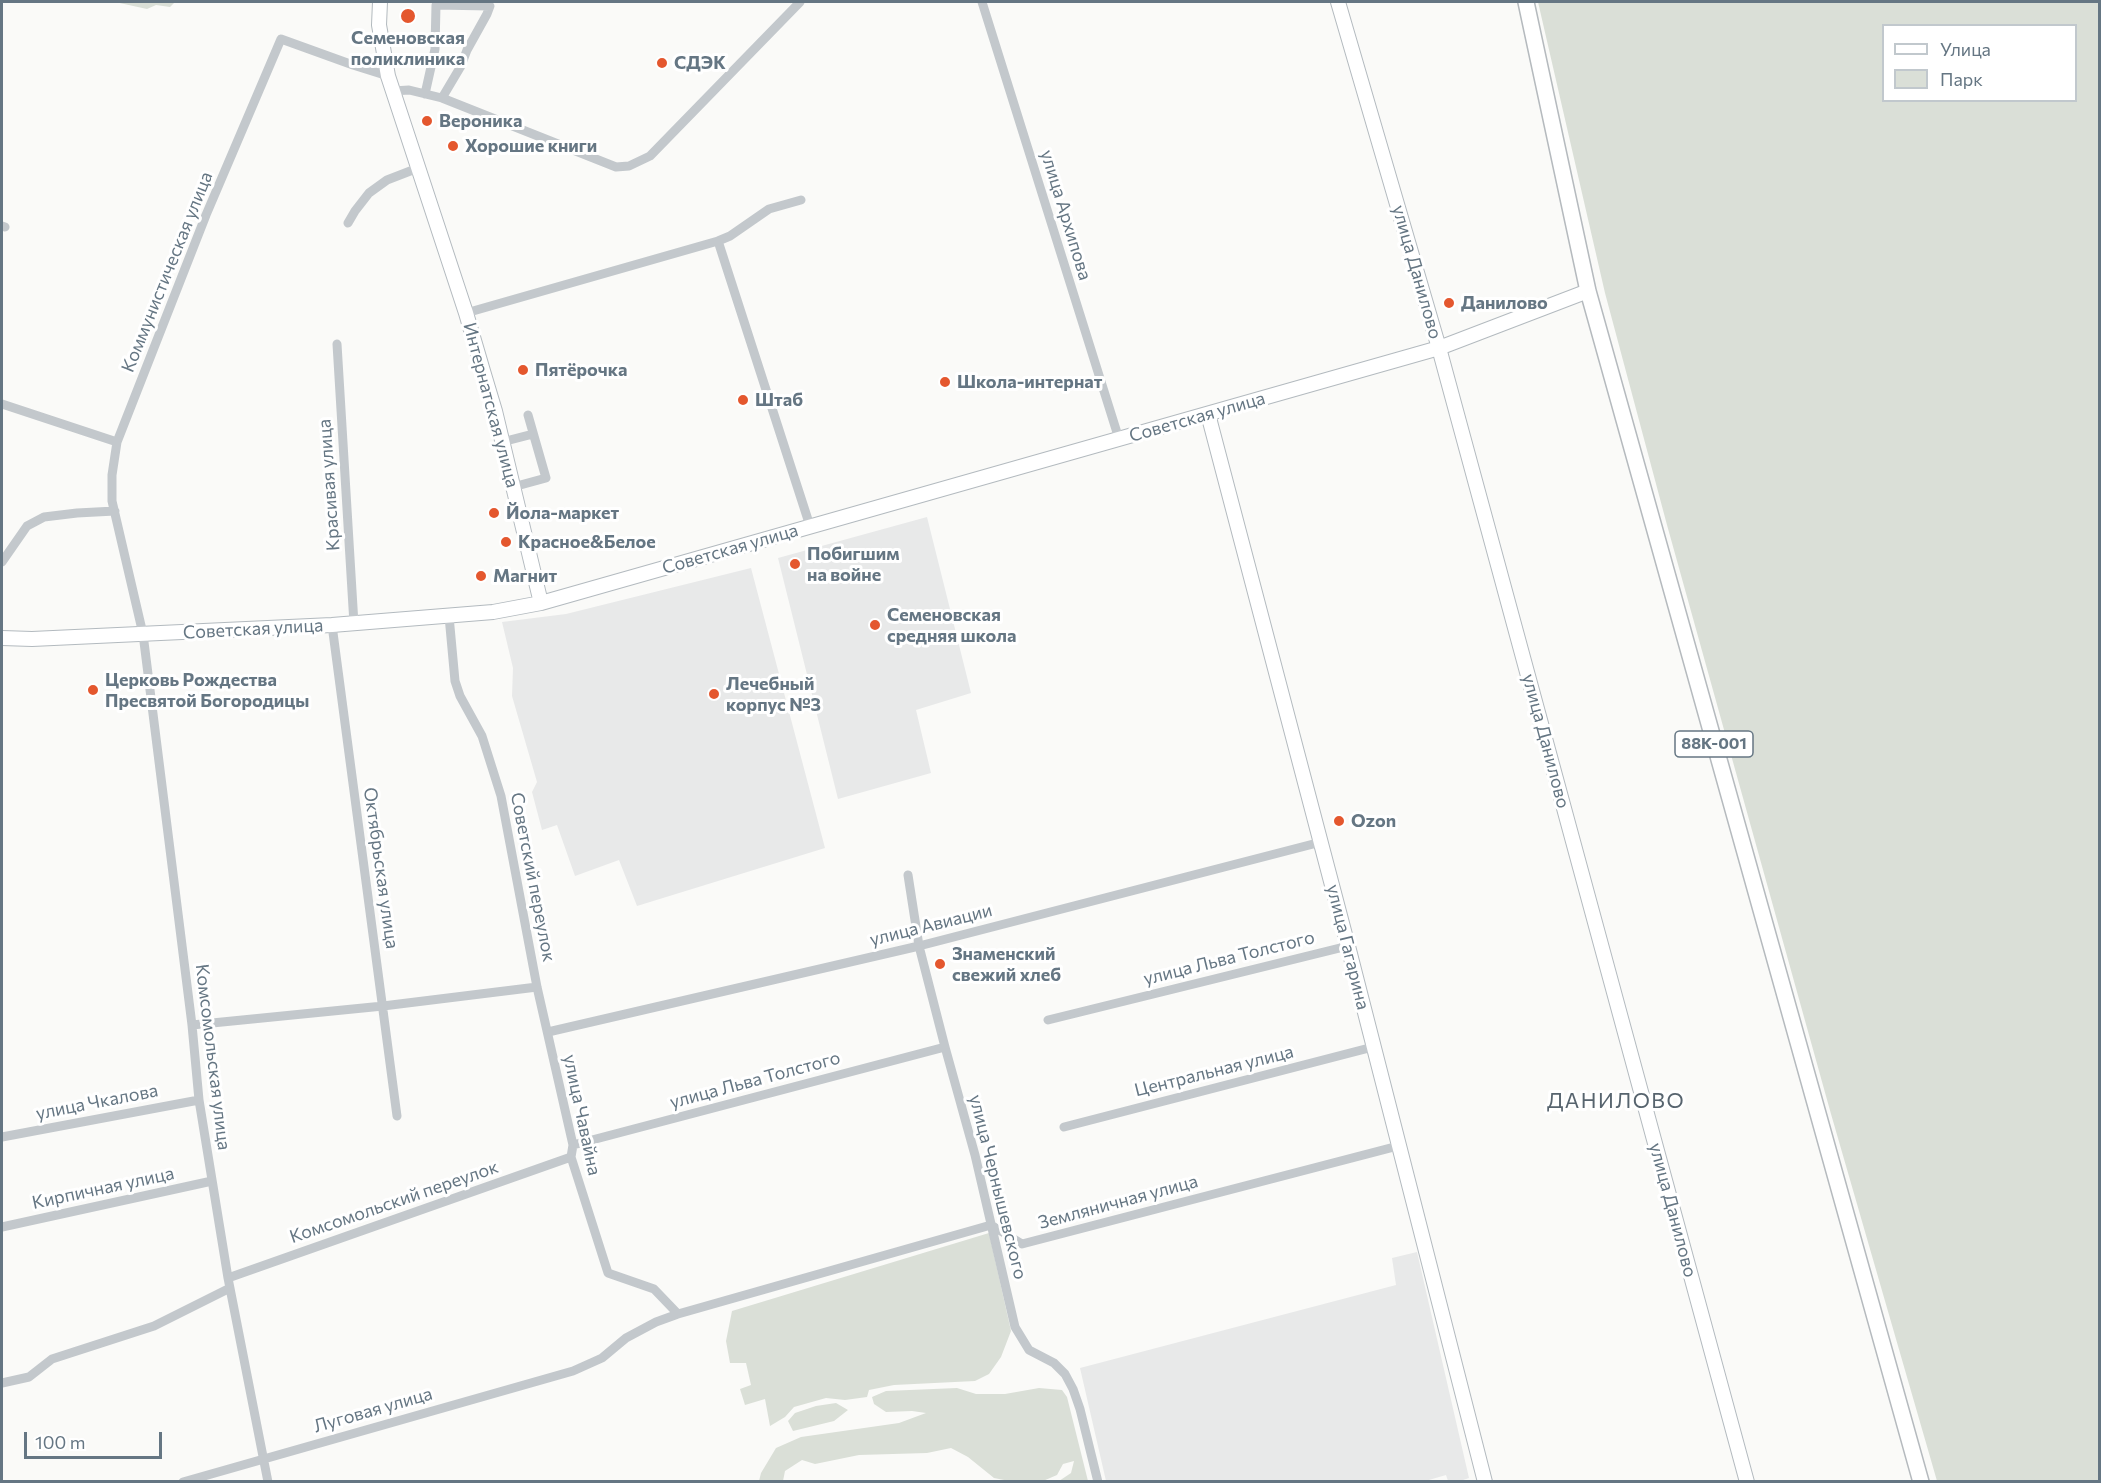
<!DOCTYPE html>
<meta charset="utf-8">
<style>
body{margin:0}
#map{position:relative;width:2101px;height:1483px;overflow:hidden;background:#fafaf8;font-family:Commissioner,sans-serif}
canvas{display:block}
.frame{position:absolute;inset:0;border:3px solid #657683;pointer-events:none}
.legend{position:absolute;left:1882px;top:24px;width:195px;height:78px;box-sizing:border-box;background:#fff;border:2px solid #c1c8cd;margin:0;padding:8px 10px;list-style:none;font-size:18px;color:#657683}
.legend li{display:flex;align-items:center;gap:12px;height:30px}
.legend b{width:30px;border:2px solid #c1c8cd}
.scale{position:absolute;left:24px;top:1432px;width:138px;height:27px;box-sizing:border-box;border:3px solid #657683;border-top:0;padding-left:8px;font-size:18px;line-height:21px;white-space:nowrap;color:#657683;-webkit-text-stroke:4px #fff;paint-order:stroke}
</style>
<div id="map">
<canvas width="2101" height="1483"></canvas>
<div class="frame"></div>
<ul class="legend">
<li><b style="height:8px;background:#fff"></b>Улица</li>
<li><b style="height:16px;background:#dadfd7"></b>Парк</li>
</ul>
<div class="scale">100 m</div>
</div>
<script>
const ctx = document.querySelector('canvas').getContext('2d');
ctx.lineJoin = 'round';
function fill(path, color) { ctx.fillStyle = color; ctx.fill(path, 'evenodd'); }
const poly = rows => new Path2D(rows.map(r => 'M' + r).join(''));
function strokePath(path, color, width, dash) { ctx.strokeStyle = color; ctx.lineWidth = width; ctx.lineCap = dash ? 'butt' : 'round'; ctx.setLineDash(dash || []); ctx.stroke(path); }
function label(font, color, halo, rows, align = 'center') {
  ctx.font = font + ' Commissioner,sans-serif'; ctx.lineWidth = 6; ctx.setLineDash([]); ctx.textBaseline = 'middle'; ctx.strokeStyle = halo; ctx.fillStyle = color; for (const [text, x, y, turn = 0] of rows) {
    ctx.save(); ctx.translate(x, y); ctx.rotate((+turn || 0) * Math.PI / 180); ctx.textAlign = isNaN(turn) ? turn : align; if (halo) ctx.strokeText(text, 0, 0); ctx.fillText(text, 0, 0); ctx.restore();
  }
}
fill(poly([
 [927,517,971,693,916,710,931,773,838,799,778,558],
 [751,568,825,848,637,906,619,860,575,876,557,825,542,830,532,792,537,782,512,696,513,668,502,622,566,614],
 [1417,1252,1469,1478,1457,1482,1448,1481,1446,1475,1422,1482,1106,1481,1080,1368,1396,1285,1392,1258]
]), '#e8e9e9');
fill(poly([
 [115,2,175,2,170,7,156,5,147,9],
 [1538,2,2099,2,2099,1481,1937,1481,1831,1114,1667,525,1605,293],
 [1884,26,2076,26,2076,100,1884,100],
 [989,1233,1011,1331,1001,1357,989,1374,975,1381,894,1385,869,1390,867,1397,845,1400,826,1398,794,1407,785,1417,770,1426,765,1399,745,1405,740,1389,751,1385,746,1363,730,1363,726,1341,732,1311],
 [957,1388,976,1394,1005,1394,1039,1388,1062,1390,1067,1397,1088,1481,1059,1481,1071,1473,1074,1461,1063,1464,1057,1475,1043,1481,1009,1481,994,1478,968,1457,951,1448,927,1453,859,1455,815,1464,802,1460,785,1471,783,1481,759,1481,761,1473,776,1448,801,1437,899,1423,926,1413,912,1411,886,1412,874,1404,872,1397,886,1391],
 [836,1403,848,1410,834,1421,793,1431,788,1421,795,1413,816,1406]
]), '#dadfd7');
const secondary = poly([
 [380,2,379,25,388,76,466,313,483,371,495,411,541,603],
 [1338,2,1439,348,1747,1482],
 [1208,414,1348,946,1485,1482],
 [2,638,32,639,332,625,493,612,541,603,1439,348,1588,291]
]);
const primary = poly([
 [1526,2,1588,291,1921,1482]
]);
strokePath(secondary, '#b3babf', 16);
strokePath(primary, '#b5babe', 18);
strokePath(poly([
 [982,2,1119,439],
 [393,91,409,90,442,98,616,167,629,166,650,156,800,2],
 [425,94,435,49,436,5,490,6,487,14,467,50,461,66,442,98],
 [348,223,355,211,369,193,387,180,418,168],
 [2,226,5,227],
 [718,241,810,526],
 [466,313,718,241,730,236,769,209,801,200],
 [337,344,354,624],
 [2,404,117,442],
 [502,442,533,434],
 [513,487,546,478,528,415],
 [2,562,27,526,44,517,77,513,115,511],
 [449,616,455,681,460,696,482,736,501,796,537,987,573,1145,571,1157,608,1273,654,1289,678,1314],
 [332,625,397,1116],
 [908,875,919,946,945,1047,975,1155,1015,1327,1029,1350,1054,1363,1065,1374,1073,1389,1080,1409,1098,1482],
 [1048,1020,1348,946],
 [192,1025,383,1006,537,987],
 [548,1032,919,946,1321,842],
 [1064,1127,1373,1047],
 [2,1137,199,1100],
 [573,1145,945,1047],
 [2,1227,212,1181],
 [228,1278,571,1157],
 [2,1383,29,1377,52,1359,154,1326,230,1288],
 [183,1482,573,1371,602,1358,626,1338,656,1322,678,1314,991,1225,1022,1244,1398,1146],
 [268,1482,228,1278,199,1100,192,1025,143,634,112,501,112,475,117,442,206,215,281,39,353,65,388,76]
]), '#c3c8cc', 9);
strokePath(secondary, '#fff', 14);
strokePath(primary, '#fff', 15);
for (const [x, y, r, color] of [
 [408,16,8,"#e4572e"],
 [662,63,6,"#e4572e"],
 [427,121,6,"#e4572e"],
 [453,146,6,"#e4572e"],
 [1449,303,6,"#e4572e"],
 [523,370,6,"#e4572e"],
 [945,382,6,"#e4572e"],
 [743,400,6,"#e4572e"],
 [494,513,6,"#e4572e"],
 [506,542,6,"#e4572e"],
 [795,564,6,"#e4572e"],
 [481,576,6,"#e4572e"],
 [875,625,6,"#e4572e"],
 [93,690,6,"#e4572e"],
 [714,694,6,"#e4572e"],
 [1339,821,6,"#e4572e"],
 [940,964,6,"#e4572e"]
]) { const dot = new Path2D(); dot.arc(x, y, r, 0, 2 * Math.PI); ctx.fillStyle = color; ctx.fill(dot); strokePath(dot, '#fff', 2); }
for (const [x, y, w] of [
 [1714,744,78]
]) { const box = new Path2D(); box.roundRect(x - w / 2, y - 13, w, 26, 4.5); ctx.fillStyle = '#fff'; ctx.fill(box); strokePath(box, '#657683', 1.5); }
label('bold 16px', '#657683', null, [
 ["88К-001",1714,744]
]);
label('bold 18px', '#657683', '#fff', [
 ["Семеновская",408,38,"center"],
 ["поликлиника",408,59,"center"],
 ["СДЭК",674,63],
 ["Вероника",439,121],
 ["Хорошие книги",465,146],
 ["Данилово",1461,303],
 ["Пятёрочка",535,370],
 ["Школа-интернат",957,382],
 ["Штаб",755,400],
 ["Йола-маркет",506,513],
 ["Красное&Белое",518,542],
 ["Побигшим",807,554],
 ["на войне",807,575],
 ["Магнит",493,576],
 ["Семеновская",887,615],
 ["средняя школа",887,636],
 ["Церковь Рождества",105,680],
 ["Пресвятой Богородицы",105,701],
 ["Лечебный",726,684],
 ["корпус №3",726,705],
 ["Ozon",1351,821],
 ["Знаменский",952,954],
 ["свежий хлеб",952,975]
], 'left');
label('18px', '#657683', '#fff', [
 ["улица Архипова",1066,215,73],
 ["Коммунистическая улица",167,272,-68],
 ["улица Данилово",1417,272,74],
 ["Интернатская улица",491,405,75],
 ["Советская улица",1197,417,-16],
 ["Красивая улица",329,485,-94],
 ["Советская улица",730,549,-16],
 ["Советская улица",253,629,-3],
 ["улица Данилово",1546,741,75],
 ["Октябрьская улица",381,868,82],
 ["Советский переулок",533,877,79],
 ["улица Авиации",931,925,-14],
 ["улица Гагарина",1348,947,76],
 ["улица Льва Толстого",1229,958,-14],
 ["Комсомольская улица",213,1057,83],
 ["Центральная улица",1214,1071,-14],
 ["улица Льва Толстого",755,1080,-15],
 ["улица Чкалова",97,1102,-11],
 ["улица Чавайна",582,1115,78],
 ["улица Чернышевского",998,1187,76],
 ["Кирпичная улица",103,1188,-12],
 ["Комсомольский переулок",394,1202,-19],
 ["Земляничная улица",1118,1202,-15],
 ["улица Данилово",1673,1210,75],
 ["Луговая улица",373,1410,-16]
]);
ctx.letterSpacing = '1.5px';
label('21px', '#57646e', '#fff', [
 ["ДАНИЛОВО",1616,1101]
]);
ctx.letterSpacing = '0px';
</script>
